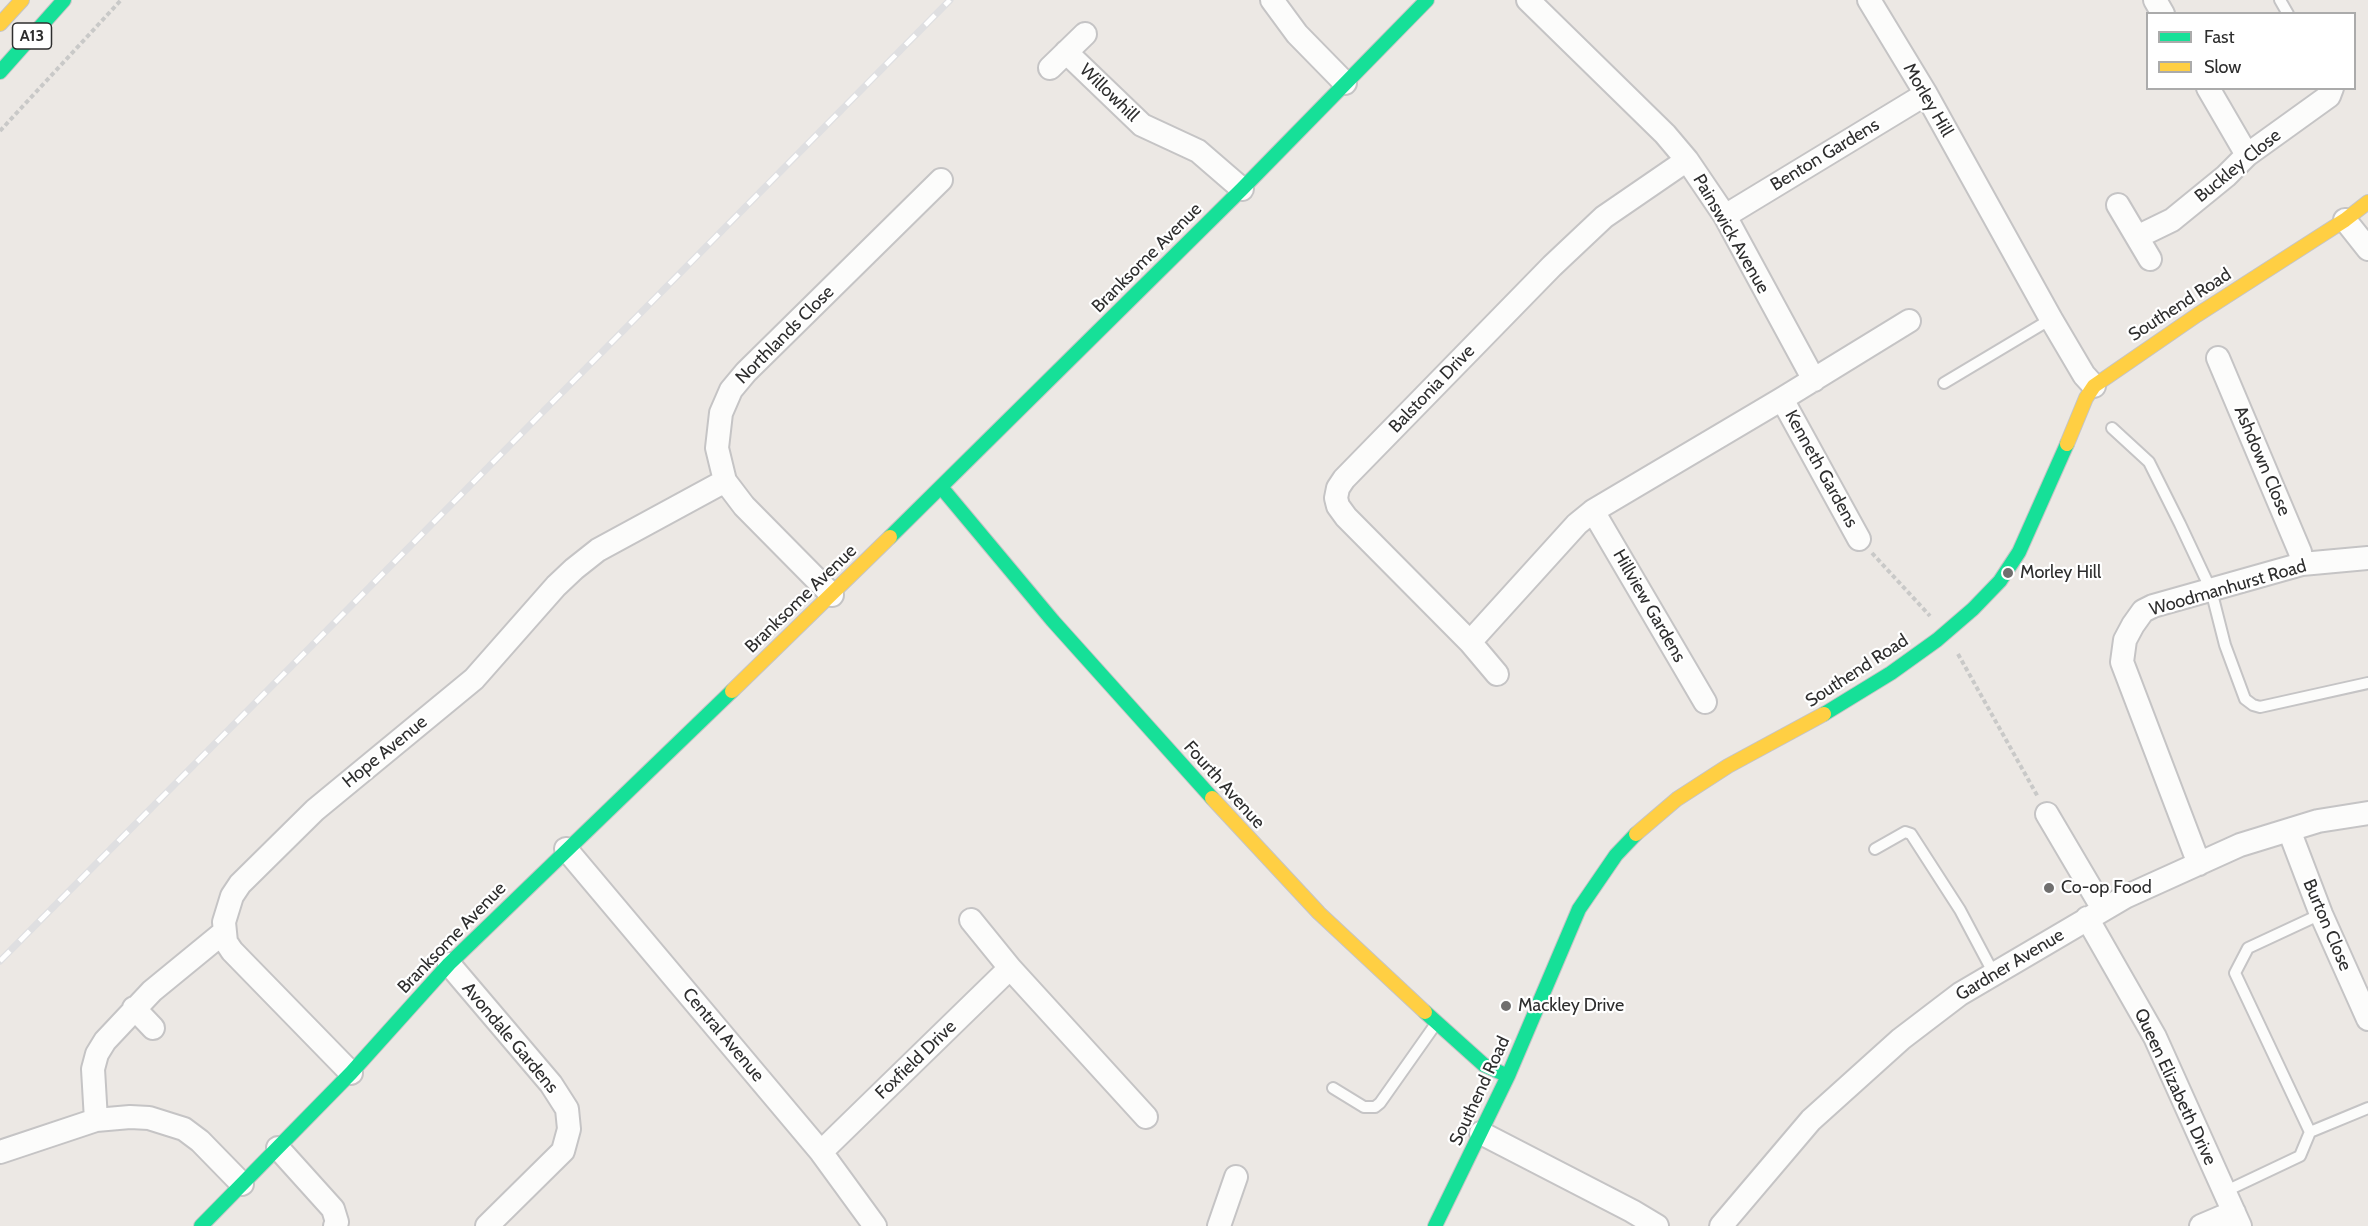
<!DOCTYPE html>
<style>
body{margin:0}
#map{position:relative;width:2368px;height:1226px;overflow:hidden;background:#ece8e4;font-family:Cabin,sans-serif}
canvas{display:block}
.legend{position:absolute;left:2146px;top:12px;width:210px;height:78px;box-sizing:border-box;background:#fff;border:2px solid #ababab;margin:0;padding:8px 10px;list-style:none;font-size:18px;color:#2e2e2e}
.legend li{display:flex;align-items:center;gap:12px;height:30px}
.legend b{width:30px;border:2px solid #ababab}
</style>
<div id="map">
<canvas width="2368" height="1226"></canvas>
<ul class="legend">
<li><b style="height:8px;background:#16e098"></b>Fast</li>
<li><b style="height:8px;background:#ffcf43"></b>Slow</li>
</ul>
</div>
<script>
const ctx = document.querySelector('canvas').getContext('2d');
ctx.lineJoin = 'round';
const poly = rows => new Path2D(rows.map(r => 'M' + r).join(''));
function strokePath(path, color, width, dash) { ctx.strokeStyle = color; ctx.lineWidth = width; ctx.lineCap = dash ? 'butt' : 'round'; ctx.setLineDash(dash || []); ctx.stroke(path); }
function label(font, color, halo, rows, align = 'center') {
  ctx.font = font + ' Cabin,sans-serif'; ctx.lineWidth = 4.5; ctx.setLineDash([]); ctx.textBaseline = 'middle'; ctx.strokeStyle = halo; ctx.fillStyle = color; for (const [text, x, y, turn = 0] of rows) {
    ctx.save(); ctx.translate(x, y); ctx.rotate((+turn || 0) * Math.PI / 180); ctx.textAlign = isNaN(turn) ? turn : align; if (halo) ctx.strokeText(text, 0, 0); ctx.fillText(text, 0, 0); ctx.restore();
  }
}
const lane = poly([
 [2280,0,2288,14],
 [1944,383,2051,319],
 [2112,428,2149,462,2180,524,2211,590,2225,645,2245,699,2253,705,2260,707,2368,683],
 [1875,849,1905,832,1911,834,1960,910,1994,974],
 [1333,1088,1364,1107,1375,1107,1380,1103,1435,1025],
 [2310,1132,2368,1108],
 [2224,1192,2300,1156,2310,1132,2235,973,2248,948,2321,914]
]);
const street = poly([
 [1272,0,1297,34,1345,83],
 [1528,0,1665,134,1687,160,1725,216,1814,380],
 [1869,0,1926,94,2051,319,2084,375,2094,386],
 [2155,0,2163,14],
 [1066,52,1142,125,1198,151,1242,189],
 [1050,68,1085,34],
 [2208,88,2247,155],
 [2118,205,2150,259],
 [1725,216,1926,94],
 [2345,220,2368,249],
 [2137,237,2172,220,2226,176,2247,155,2329,96,2332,88],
 [2218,358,2300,552,2302,564],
 [1782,399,1859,539],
 [1593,511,1705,702],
 [832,595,744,506,725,481,717,448,721,413,731,390,746,372,941,180],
 [1470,642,1577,524,1593,511,1782,399,1909,321],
 [1497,674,1470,642,1346,517,1338,506,1336,498,1338,488,1344,479,1552,266,1604,217,1687,160],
 [2047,814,2103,909],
 [2289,830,2321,914,2368,1019],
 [566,849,821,1152,875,1226],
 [2199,864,2122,662,2125,640,2133,625,2143,611,2153,606,2302,564,2368,558],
 [2087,918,2155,1037,2240,1226],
 [971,920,1010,968],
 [449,964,551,1084,567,1109,569,1129,563,1151,487,1226],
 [134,1008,153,1028],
 [351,1073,232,951,226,942,224,922,232,896,240,884,315,810,474,679,556,586,574,569,598,550,725,481],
 [96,1120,93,1069,97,1054,105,1041,152,991,224,932],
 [1481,1133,1632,1211,1657,1226],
 [278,1148,333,1209,337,1222,335,1226],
 [0,1152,96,1120,130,1117,149,1118,184,1129,200,1141,242,1184],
 [821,1152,1010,968,1146,1117],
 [1219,1226,1236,1177],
 [1721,1226,1811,1120,1901,1039,1960,994,2125,897,2240,845,2318,821,2368,813],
 [2201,1226,2234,1212]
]);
const fast = poly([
 [0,72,64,0],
 [941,487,1053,621,1212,798],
 [890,537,1242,189,1427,0],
 [1824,714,1891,673,1937,640,1973,609,2000,581,2019,552,2067,444],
 [1425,1012,1484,1065,1508,1076],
 [201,1226,351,1073,449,964,732,691],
 [1435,1226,1508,1076,1579,909,1616,855,1636,834]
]);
const slow = poly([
 [0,24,22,0],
 [2067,444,2086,398,2094,386,2197,315,2345,220,2368,202],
 [732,691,890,537],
 [1212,798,1319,913,1425,1012],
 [1636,834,1677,799,1728,766,1824,714]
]);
strokePath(lane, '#c5c4c5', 14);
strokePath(street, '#c5c4c5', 26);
strokePath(fast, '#c5c4c5', 16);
strokePath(slow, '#c5c4c5', 16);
strokePath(poly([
 [0,131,121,0],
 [1872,553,1930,616],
 [1958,654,2038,797]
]), '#c9c9c8', 4, [4.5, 3]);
strokePath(lane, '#fcfcfb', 10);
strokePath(street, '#fcfcfb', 22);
strokePath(fast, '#16e098', 14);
strokePath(slow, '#ffcf43', 14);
const rail = poly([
 [0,961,950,0]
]);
strokePath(rail, '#dfdfe1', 7);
strokePath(rail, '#fff', 4.5, [14]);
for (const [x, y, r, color] of [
 [2008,573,6,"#706f6e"],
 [2049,888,6,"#706f6e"],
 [1506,1006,6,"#706f6e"]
]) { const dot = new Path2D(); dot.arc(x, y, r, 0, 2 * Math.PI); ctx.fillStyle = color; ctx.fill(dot); strokePath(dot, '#fff', 2); }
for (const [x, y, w] of [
 [32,36,39]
]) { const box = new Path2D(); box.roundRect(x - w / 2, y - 13, w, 26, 4.5); ctx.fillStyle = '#fff'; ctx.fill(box); strokePath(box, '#2e2e2e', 1.5); }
label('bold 16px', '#2e2e2e', null, [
 ["A13",32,36]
]);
label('18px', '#2e2e2e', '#fff', [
 ["Willowhill",1109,93,44],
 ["Morley Hill",1928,100,60],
 ["Benton Gardens",1825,155,-31],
 ["Buckley Close",2238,166,-39],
 ["Painswick Avenue",1731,234,60],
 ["Branksome Avenue",1147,258,-45],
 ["Southend Road",2180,305,-33],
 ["Northlands Close",785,335,-45],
 ["Balstonia Drive",1432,389,-46],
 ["Ashdown Close",2262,461,67],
 ["Kenneth Gardens",1821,469,61],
 ["Woodmanhurst Road",2228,588,-16],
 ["Branksome Avenue",801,599,-44],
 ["Hillview Gardens",1649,606,60],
 ["Southend Road",1857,671,-33],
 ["Hope Avenue",385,752,-39],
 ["Fourth Avenue",1224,785,48],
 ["Burton Close",2327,925,67],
 ["Branksome Avenue",452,938,-46],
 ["Gardner Avenue",2010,965,-31],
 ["Central Avenue",723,1035,50],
 ["Avondale Gardens",510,1038,50],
 ["Foxfield Drive",916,1060,-44],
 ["Queen Elizabeth Drive",2175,1087,65],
 ["Southend Road",1480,1091,-65]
]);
label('18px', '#2e2e2e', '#fff', [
 ["Morley Hill",2020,573],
 ["Co-op Food",2061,888],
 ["Mackley Drive",1518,1006]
], 'left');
</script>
